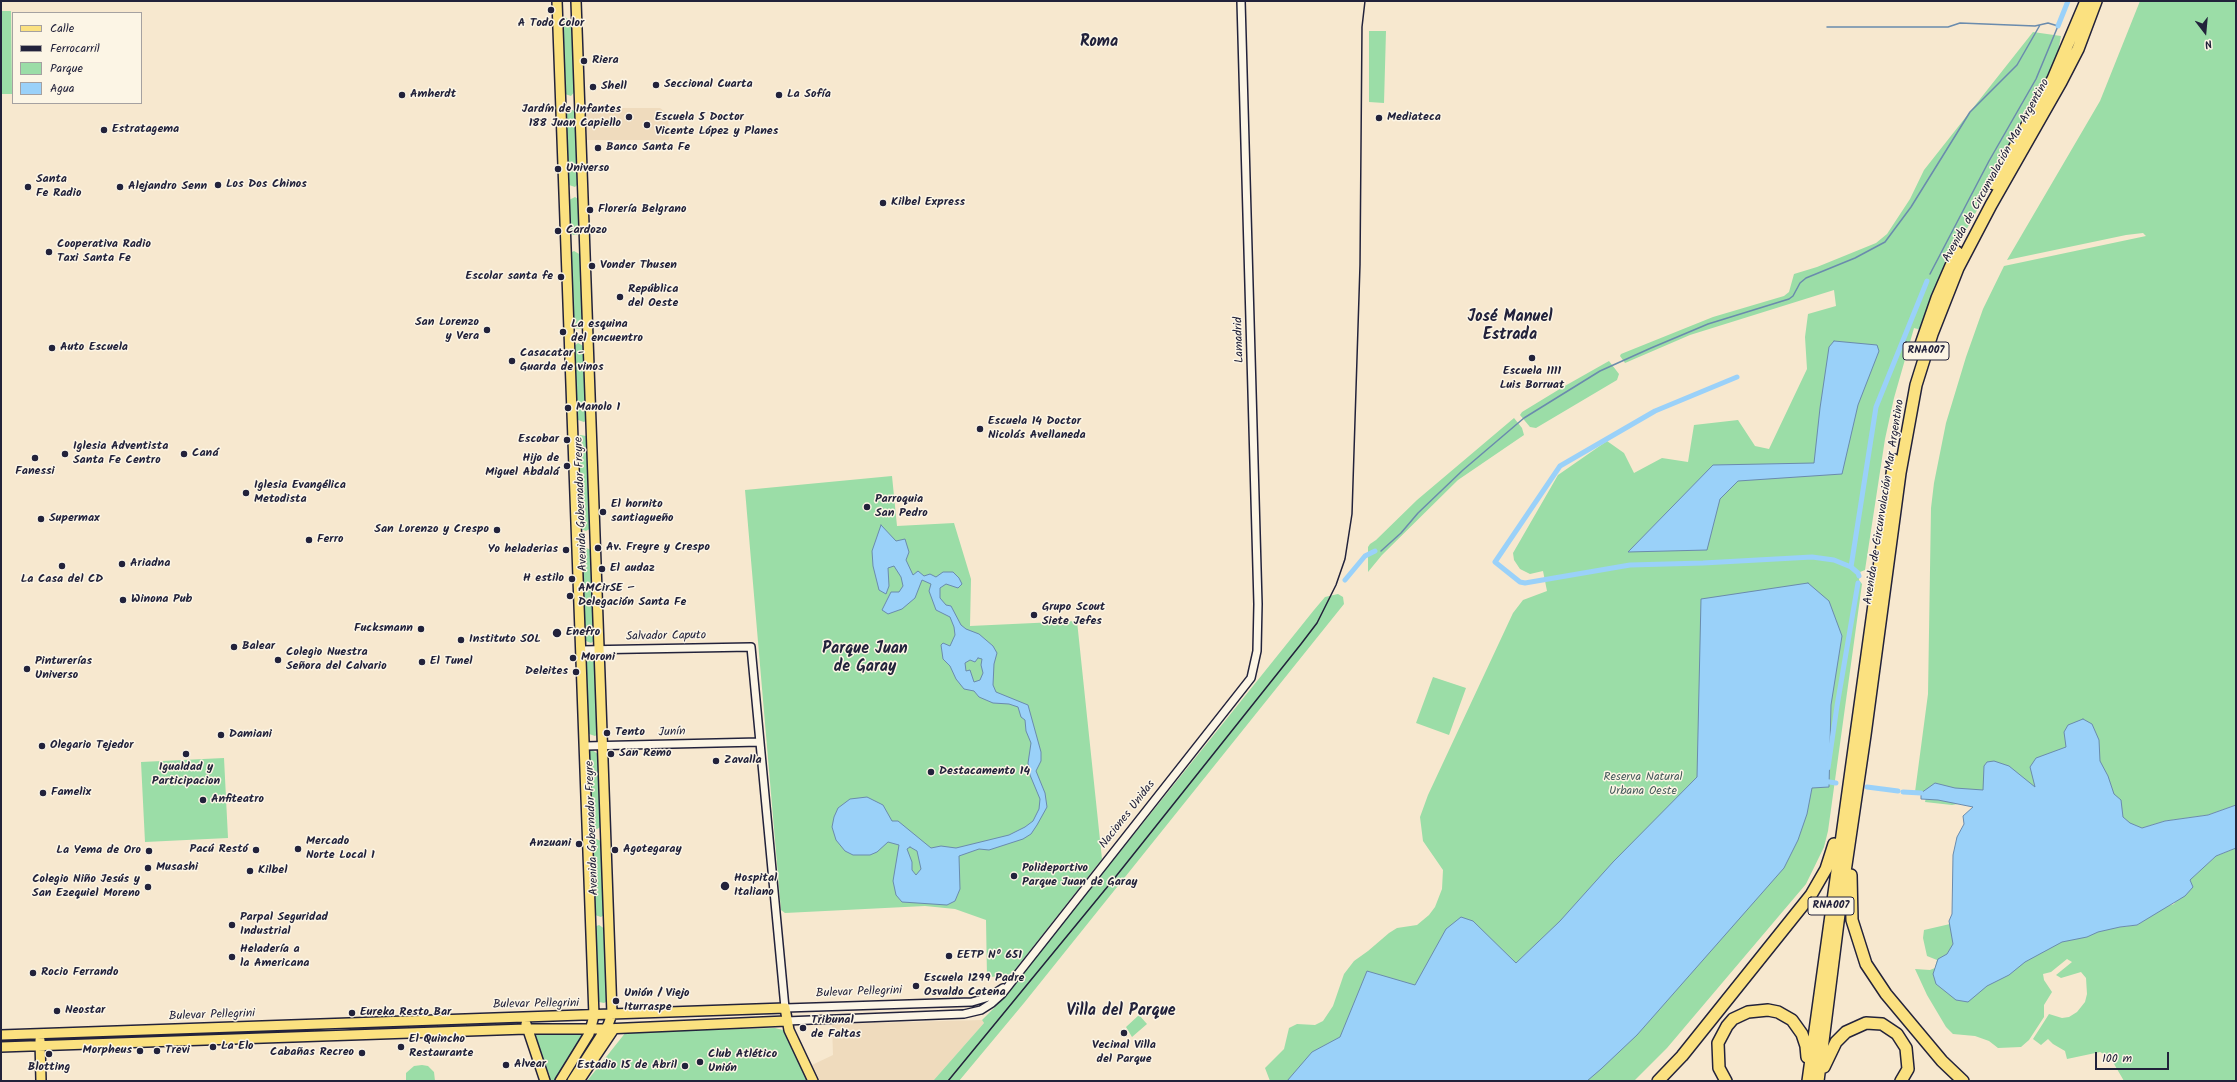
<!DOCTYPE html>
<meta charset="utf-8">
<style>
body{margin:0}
#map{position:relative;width:2237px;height:1082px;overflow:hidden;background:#f7e8cf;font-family:Kalam,sans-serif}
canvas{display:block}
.frame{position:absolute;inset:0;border:2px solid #22223b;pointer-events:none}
.legend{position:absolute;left:12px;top:12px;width:130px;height:92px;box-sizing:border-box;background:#fcf5e5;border:1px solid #a5a1a1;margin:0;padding:5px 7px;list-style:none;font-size:12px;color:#22223b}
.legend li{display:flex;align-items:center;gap:8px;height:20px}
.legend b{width:20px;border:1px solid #a5a1a1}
.north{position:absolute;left:2185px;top:12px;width:40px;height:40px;-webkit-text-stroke:3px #fcf5e5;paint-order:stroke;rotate:164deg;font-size:11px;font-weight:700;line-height:16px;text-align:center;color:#22223b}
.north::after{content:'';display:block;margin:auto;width:14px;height:18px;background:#22223b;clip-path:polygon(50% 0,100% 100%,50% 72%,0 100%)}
.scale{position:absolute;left:2095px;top:1052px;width:74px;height:18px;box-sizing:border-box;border:2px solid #22223b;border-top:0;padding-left:5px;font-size:12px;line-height:14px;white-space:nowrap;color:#22223b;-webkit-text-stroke:3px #fcf5e5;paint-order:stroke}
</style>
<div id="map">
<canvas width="2237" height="1082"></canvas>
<div class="frame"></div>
<ul class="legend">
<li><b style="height:5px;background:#fbe180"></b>Calle</li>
<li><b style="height:5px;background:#22223b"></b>Ferrocarril</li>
<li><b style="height:11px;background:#9bdda7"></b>Parque</li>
<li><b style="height:11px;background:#9ad1f9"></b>Agua</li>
</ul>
<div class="north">N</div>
<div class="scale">100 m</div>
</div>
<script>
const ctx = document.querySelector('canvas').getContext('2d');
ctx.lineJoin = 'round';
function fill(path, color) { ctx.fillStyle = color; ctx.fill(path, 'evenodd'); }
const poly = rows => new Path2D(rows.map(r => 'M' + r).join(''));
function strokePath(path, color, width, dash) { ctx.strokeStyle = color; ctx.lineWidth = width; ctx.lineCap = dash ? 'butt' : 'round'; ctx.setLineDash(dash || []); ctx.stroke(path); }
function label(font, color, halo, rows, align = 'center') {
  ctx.font = font + ' Kalam,sans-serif'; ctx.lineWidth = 3; ctx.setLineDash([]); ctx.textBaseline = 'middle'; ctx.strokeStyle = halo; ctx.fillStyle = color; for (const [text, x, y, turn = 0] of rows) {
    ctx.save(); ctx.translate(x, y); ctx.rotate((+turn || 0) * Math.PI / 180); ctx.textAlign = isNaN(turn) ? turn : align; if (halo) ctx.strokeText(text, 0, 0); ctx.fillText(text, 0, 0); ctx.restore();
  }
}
fill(poly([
 [590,108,660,108,668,114,669,140,586,140,586,112],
 [982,1020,984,1023,933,1081,820,1081,812,1065,833,1055,832,1024]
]), '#efdbbd');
fill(poly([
 [2140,1,2236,1,2236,805,2208,815,2165,821,2142,828,2128,824,2123,820,2119,803,2110,789,2068,745,2036,786,2000,819,1964,803,1952,805,1925,802,1927,793,1915,792,1928,694,1931,508,1934,483,1946,423,1966,357,1983,309,2004,266,2146,236,2143,233,2126,235,2007,260,2100,101],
 [1,11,11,11,12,94,1,94],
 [565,17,572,22,576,90,571,96,565,94,564,90,561,20],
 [1369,31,1386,31,1384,103,1369,102],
 [2033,32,2061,36,2055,67,1945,269,1921,330,1914,328,1894,398,1885,439,1865,570,1860,572,1859,580,1862,584,1828,831,1824,847,1806,884,1667,1048,1634,1081,1270,1081,1265,1068,1284,1049,1289,1028,1297,1024,1315,1025,1323,1021,1333,1006,1344,974,1354,961,1368,951,1389,933,1397,928,1417,925,1429,915,1435,907,1442,889,1443,870,1423,841,1420,817,1428,795,1513,613,1523,600,1547,591,1543,571,1530,574,1520,569,1514,560,1513,553,1558,475,1607,441,1624,453,1634,473,1662,458,1688,462,1694,425,1738,420,1755,446,1769,449,1807,369,1805,337,1808,314,1836,306,1834,290,1690,335,1625,363,1620,356,1621,354,1713,317,1784,296,1789,292,1794,274,1817,267,1876,243,1887,234,1910,199,1924,170],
 [569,108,576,112,579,183,575,187,569,185,568,180,565,110],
 [575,197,580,200,581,229,580,234,573,235,569,230,569,200],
 [574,251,581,255,584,326,580,329,574,328,573,323,570,253],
 [578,343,585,347,588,419,584,422,578,420,577,416,574,346],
 [1609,361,1619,374,1617,380,1536,428,1530,427,1520,415,1522,412,1563,387],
 [1514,418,1522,428,1524,435,1458,480,1382,555,1368,572,1368,547,1370,544,1376,540,1417,500],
 [580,435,586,436,588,441,591,528,586,531,581,529,580,525,577,440],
 [892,476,897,526,954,523,971,579,970,626,1077,621,1102,859,1010,976,987,977,986,920,955,909,925,906,785,913,781,910,745,490],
 [584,547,591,550,595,640,591,643,586,641,584,637,582,553],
 [1338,594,1343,597,1344,604,1024,1003,959,1081,933,1081,984,1023,982,1020,997,1005,1314,610,1325,597],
 [589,657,596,661,599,733,595,736,589,734,588,730,585,660],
 [1433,677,1466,688,1449,735,1416,723],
 [592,750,598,754,602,826,597,829,592,827,590,823,587,752],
 [224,758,228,838,145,842,141,762],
 [595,838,602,842,605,914,601,917,595,915,594,911,590,840],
 [2236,848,2236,1081,2124,1081,2110,1057,2100,1052,2067,1059,2065,1051,2053,1044,2048,1039,2041,1045,2033,1039,2049,1014,2062,1018,2069,1017,2077,1012,2085,1002,2087,994,2086,978,2081,972,2061,978,2056,975,2072,962,2067,959,2051,972,2043,974,2044,980,2052,992,2044,1005,2044,1017,2029,1040,2021,1047,1998,1048,1989,1041,1975,1036,1953,1034,1946,1027,1927,995,1915,969,1930,970,1935,968,1937,960,1927,956,1923,938,1924,930,1950,924,1954,929,2120,927,2137,925,2162,908,2174,904,2189,880,2216,856],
 [599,925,605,929,609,1000,604,1003,599,1002,597,997,594,927],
 [1139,1015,1147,1024,1132,1037,1126,1027],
 [775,1028,783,1030,808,1081,587,1081,626,1032],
 [585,1034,566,1060,556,1081,548,1081,547,1076,550,1076,534,1035],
 [422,1065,428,1066,434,1072,435,1081,406,1081,406,1073,414,1066]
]), '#9bdda7');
const water = poly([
 [1834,341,1877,345,1879,351,1858,405,1842,474,1738,481,1720,499,1707,550,1628,552,1713,465,1814,463,1820,408,1829,347,1834,341],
 [881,525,896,541,905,539,909,552,906,560,913,575,918,571,924,576,930,574,936,577,943,572,953,572,959,578,962,584,958,588,946,584,940,588,940,598,946,605,951,606,961,625,966,629,979,634,993,646,997,653,994,664,993,685,996,692,1028,705,1041,752,1041,761,1036,771,1045,793,1047,807,1037,825,1031,834,1023,839,989,850,979,849,959,856,960,889,955,901,947,905,902,902,896,895,893,881,899,845,888,842,877,852,870,855,853,855,845,851,836,840,832,827,834,817,838,808,850,799,867,797,883,805,892,821,898,821,931,848,941,846,956,848,1009,835,1025,827,1033,821,1039,809,1040,799,1030,775,1028,763,1031,743,1026,731,1025,720,1021,717,1018,707,1009,704,993,703,979,697,974,691,964,689,956,679,950,666,943,659,941,645,943,643,950,646,955,635,954,627,950,617,936,610,929,591,931,584,922,580,915,598,902,609,888,614,882,610,891,592,899,592,903,586,901,577,894,566,888,568,889,586,886,594,879,590,873,566,872,551,881,525],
 [978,658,982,659,981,665,983,673,980,680,974,682,970,670,966,671,965,663,970,660,975,662,978,658],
 [910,847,917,851,921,869,916,875,912,870,912,862,907,849,910,847],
 [1808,583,1829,601,1842,636,1831,705,1829,787,1812,788,1807,814,1798,840,1784,868,1637,1035,1601,1069,1587,1081,1287,1081,1312,1052,1340,1037,1367,971,1415,985,1446,929,1461,917,1473,921,1516,963,1560,921,1613,862,1697,777,1701,599,1808,583],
 [2083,719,2092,724,2099,740,2100,761,2108,776,2114,794,2121,800,2123,817,2130,823,2142,828,2165,821,2208,815,2236,805,2236,848,2216,856,2190,880,2193,887,2185,896,2137,925,2120,927,2098,932,2087,937,2062,942,2025,962,2009,975,1987,986,1968,1002,1956,1000,1936,984,1933,974,1938,959,1947,954,1953,944,1949,921,1952,914,1953,855,1957,837,1964,824,1963,816,1973,807,1938,800,1921,799,1921,793,1935,783,1955,788,1983,790,1984,766,1987,762,1994,761,2009,766,2035,787,2030,767,2036,758,2066,747,2064,732,2068,725,2083,719]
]);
fill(water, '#9ad1f9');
strokePath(water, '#6a8bad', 1);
strokePath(poly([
 [1827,27,1948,27,1960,23,2035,26,2048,23,2058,26,2036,79,1989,161,1930,274],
 [1381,551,1401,533,1418,513,1463,470,1524,418,1600,371,1651,348,1708,324,1789,299,1793,296,1800,283,1806,278,1855,258,1885,242,1911,207,1970,112,2017,65,2040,25]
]), '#6a8bad', 1.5);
strokePath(poly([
 [2058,26,2068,1],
 [1737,377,1655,411,1560,466,1495,562,1520,582,1525,583,1630,565,1703,563,1812,557,1834,560,1851,567,1858,573,1859,576],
 [1851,567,1876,407,1927,281],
 [1345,580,1365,556,1375,551],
 [1828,768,1837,706,1858,583],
 [1823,781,1836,783],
 [1867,787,1898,791],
 [1903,792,1921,793]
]), '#9ad1f9', 5);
const minor = poly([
 [581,650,751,647,785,1008,972,1002,989,997,1003,988],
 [585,746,760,742],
 [786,1021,964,1014,981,1010,992,1003,1002,994,1251,678,1257,651,1258,604,1241,1]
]);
const major = poly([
 [557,1,594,1016,589,1034,560,1081],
 [526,1024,545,1081],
 [1,1035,785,1008,789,1030,813,1081],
 [40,1040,41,1081],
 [1,1047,526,1029,605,1029,786,1021],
 [572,1081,608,1025,612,1014,576,1],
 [579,1081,614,1029]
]);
const highway = poly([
 [1994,184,2053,79,2086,1],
 [1920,347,1937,298,1957,252],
 [1851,875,1852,920,1866,964,1886,994,1942,1061,1963,1081],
 [1824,1067,1836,1042,1846,1032,1866,1023,1882,1024,1897,1034,1906,1048,1908,1069,1901,1081],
 [1658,1081,1682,1056,1811,895,1826,869,1834,844],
 [1726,1081,1719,1068,1718,1043,1727,1026,1733,1019,1748,1012,1768,1010,1778,1012,1792,1020,1802,1034,1806,1046,1807,1057],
 [1808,1081,1894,460],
 [1818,1081,1840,906,1865,735,1900,473,1916,385,1932,334,1958,268,1991,205,2061,82,2078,49,2096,1]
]);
strokePath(minor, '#22223b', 10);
strokePath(major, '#22223b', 12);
strokePath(highway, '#22223b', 14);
strokePath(minor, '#fcf5e5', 7);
strokePath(major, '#fbe180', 9);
strokePath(highway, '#fbe180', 11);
strokePath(poly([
 [948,1081,1113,880,1301,644,1317,623,1336,585,1345,559,1352,514,1360,265,1362,27,1365,1]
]), '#22223b', 1.5);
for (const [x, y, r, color] of [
 [551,10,4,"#22223b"],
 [584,61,4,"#22223b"],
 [656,85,4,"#22223b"],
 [593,87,4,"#22223b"],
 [402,95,4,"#22223b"],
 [779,95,4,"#22223b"],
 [629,117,4,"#22223b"],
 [1379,118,4,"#22223b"],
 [647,125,4,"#22223b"],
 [104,130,4,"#22223b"],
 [598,148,4,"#22223b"],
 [558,169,4,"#22223b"],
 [218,185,4,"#22223b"],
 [28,187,4,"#22223b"],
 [120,187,4,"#22223b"],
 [883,203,4,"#22223b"],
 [590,210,4,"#22223b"],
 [558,231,4,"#22223b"],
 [49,252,4,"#22223b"],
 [592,266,4,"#22223b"],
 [561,277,4,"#22223b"],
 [620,297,4,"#22223b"],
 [487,330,4,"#22223b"],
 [563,332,4,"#22223b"],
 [52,348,4,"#22223b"],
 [1532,358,4,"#22223b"],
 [512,361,4,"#22223b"],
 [568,408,4,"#22223b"],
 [980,429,4,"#22223b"],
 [567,440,4,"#22223b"],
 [65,454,4,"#22223b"],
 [184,454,4,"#22223b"],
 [35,458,4,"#22223b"],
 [567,466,4,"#22223b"],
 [246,493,4,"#22223b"],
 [867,507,4,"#22223b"],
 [603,512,4,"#22223b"],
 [41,519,4,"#22223b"],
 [497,530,4,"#22223b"],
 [309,540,4,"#22223b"],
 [598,548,4,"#22223b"],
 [566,550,4,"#22223b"],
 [122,564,4,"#22223b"],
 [62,566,4,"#22223b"],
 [602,569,4,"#22223b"],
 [572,579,4,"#22223b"],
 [570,596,4,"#22223b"],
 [123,600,4,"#22223b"],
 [1034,615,4,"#22223b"],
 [421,629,4,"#22223b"],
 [557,633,5,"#22223b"],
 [461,640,4,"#22223b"],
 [234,647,4,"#22223b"],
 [573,658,4,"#22223b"],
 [278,660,4,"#22223b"],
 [422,662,4,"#22223b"],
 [27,669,4,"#22223b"],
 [576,672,4,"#22223b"],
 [607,733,4,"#22223b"],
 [221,735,4,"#22223b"],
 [42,746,4,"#22223b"],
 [186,754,4,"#22223b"],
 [611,754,4,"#22223b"],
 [716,761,4,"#22223b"],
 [931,772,4,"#22223b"],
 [43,793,4,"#22223b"],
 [203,800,4,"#22223b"],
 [579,844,4,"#22223b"],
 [298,849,4,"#22223b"],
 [256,850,4,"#22223b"],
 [615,850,4,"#22223b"],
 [149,851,4,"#22223b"],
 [148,868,4,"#22223b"],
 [250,871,4,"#22223b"],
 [1014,876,4,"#22223b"],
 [725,886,5,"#22223b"],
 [148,887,4,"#22223b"],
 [232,925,4,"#22223b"],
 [949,956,4,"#22223b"],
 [232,957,4,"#22223b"],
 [33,973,4,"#22223b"],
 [916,986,4,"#22223b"],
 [616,1001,4,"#22223b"],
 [57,1011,4,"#22223b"],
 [352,1013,4,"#22223b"],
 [803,1028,4,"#22223b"],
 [1124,1033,4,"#22223b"],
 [213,1047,4,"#22223b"],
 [401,1047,4,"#22223b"],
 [140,1051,4,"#22223b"],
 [157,1051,4,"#22223b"],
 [362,1053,4,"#22223b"],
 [49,1054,4,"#22223b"],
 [700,1062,4,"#22223b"],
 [506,1065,4,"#22223b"],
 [685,1066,4,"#22223b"]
]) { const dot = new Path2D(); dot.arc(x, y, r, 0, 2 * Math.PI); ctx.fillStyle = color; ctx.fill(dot); strokePath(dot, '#fcf5e5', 1.5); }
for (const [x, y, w] of [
 [1926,351,46],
 [1831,906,46]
]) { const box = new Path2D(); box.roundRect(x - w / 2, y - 9, w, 18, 3); ctx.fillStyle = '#fcf5e5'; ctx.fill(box); strokePath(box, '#22223b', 1); }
label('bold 11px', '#22223b', null, [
 ["RNA007",1926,351],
 ["RNA007",1831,906]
]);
label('bold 12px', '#22223b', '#fcf5e5', [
 ["A Todo Color",551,24,"center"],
 ["Riera",592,61],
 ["Seccional Cuarta",664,85],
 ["Shell",601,87],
 ["Amherdt",410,95],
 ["La Sofía",787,95],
 ["Jardín de Infantes",621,110,"right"],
 ["188 Juan Capiello",621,124,"right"],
 ["Escuela 5 Doctor",655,118],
 ["Vicente López y Planes",655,132],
 ["Mediateca",1387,118],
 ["Estratagema",112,130],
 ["Banco Santa Fe",606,148],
 ["Universo",566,169],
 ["Santa",36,180],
 ["Fe Radio",36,194],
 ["Los Dos Chinos",226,185],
 ["Alejandro Senn",128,187],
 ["Kilbel Express",891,203],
 ["Florería Belgrano",598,210],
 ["Cardozo",566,231],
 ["Cooperativa Radio",57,245],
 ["Taxi Santa Fe",57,259],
 ["Vonder Thusen",600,266],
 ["Escolar santa fe",553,277,"right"],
 ["República",628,290],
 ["del Oeste",628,304],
 ["San Lorenzo",479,323,"right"],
 ["y Vera",479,337,"right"],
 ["La esquina",571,325],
 ["del encuentro",571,339],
 ["Auto Escuela",60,348],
 ["Casacatar -",520,354],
 ["Guarda de vinos",520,368],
 ["Escuela 1111",1532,372,"center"],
 ["Luis Borruat",1532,386,"center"],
 ["Manolo 1",576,408],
 ["Escuela 14 Doctor",988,422],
 ["Nicolás Avellaneda",988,436],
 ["Escobar",559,440,"right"],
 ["Iglesia Adventista",73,447],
 ["Santa Fe Centro",73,461],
 ["Caná",192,454],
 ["Hijo de",559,459,"right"],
 ["Miguel Abdalá",559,473,"right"],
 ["Fanessi",35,472,"center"],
 ["Iglesia Evangélica",254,486],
 ["Metodista",254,500],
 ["Parroquia",875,500],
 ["San Pedro",875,514],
 ["El hornito",611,505],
 ["santiagueño",611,519],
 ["Supermax",49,519],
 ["San Lorenzo y Crespo",489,530,"right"],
 ["Ferro",317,540],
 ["Av. Freyre y Crespo",606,548],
 ["Yo heladerias",558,550,"right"],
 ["Ariadna",130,564],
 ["El audaz",610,569],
 ["H estilo",564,579,"right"],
 ["La Casa del CD",62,580,"center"],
 ["AMCirSE –",578,589],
 ["Delegación Santa Fe",578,603],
 ["Winona Pub",131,600],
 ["Grupo Scout",1042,608],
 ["Siete Jefes",1042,622],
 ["Fucksmann",413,629,"right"],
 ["Enefro",566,633],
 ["Instituto SOL",469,640],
 ["Balear",242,647],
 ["Colegio Nuestra",286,653],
 ["Señora del Calvario",286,667],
 ["Moroni",581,658],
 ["Pinturerías",35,662],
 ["Universo",35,676],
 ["El Tunel",430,662],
 ["Deleites",568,672,"right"],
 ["Tento",615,733],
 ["Damiani",229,735],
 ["Olegario Tejedor",50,746],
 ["San Remo",619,754],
 ["Zavalla",724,761],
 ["Igualdad y",186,768,"center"],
 ["Participacion",186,782,"center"],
 ["Destacamento 14",939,772],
 ["Famelix",51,793],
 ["Anfiteatro",211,800],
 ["Mercado",306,842],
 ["Norte Local 1",306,856],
 ["Anzuani",571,844,"right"],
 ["Pacú Restó",248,850,"right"],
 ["Agotegaray",623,850],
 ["La Yema de Oro",141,851,"right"],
 ["Musashi",156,868],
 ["Polideportivo",1022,869],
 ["Parque Juan de Garay",1022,883],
 ["Kilbel",258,871],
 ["Hospital",734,879],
 ["Italiano",734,893],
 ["Colegio Niño Jesús y",140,880,"right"],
 ["San Ezequiel Moreno",140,894,"right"],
 ["Parpal Seguridad",240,918],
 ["Industrial",240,932],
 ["Heladería a",240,950],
 ["la Americana",240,964],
 ["EETP Nº 651",957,956],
 ["Rocio Ferrando",41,973],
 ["Escuela 1299 Padre",924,979],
 ["Osvaldo Catena",924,993],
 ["Unión / Viejo",624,994],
 ["Iturraspe",624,1008],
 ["Neostar",65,1011],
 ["Eureka Resto Bar",360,1013],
 ["Tribunal",811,1021],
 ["de Faltas",811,1035],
 ["El Quincho",409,1040],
 ["Restaurante",409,1054],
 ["Vecinal Villa",1124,1046,"center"],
 ["del Parque",1124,1060,"center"],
 ["La Elo",221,1047],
 ["Morpheus",132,1051,"right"],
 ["Trevi",165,1051],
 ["Cabañas Recreo",354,1053,"right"],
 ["Club Atlético",708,1055],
 ["Unión",708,1069],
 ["Alvear",514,1065],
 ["Estadio 15 de Abril",677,1066,"right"],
 ["Blotting",49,1068,"center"]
], 'left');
label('12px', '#22223b', '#fcf5e5', [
 ["Avenida de Circunvalación Mar Argentino",1997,171,-61],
 ["Lamadrid",1240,340,-92],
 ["Avenida de Circunvalación Mar Argentino",1885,502,-81],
 ["Avenida Gobernador Freyre",582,504,-92],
 ["Salvador Caputo",666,637,-1],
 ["Junín",672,733,-2],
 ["Naciones Unidas",1128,815,-52],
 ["Avenida Gobernador Freyre",593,828,-92],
 ["Bulevar Pellegrini",859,993,-2],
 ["Bulevar Pellegrini",536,1005,-1],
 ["Bulevar Pellegrini",212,1016,-2]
]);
label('12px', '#465a5b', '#fcf5e5', [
 ["Reserva Natural",1643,778],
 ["Urbana Oeste",1643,792]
]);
label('bold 16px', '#22223b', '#fcf5e5', [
 ["Roma",1099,43],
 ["José Manuel",1510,318],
 ["Estrada",1510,336],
 ["Parque Juan",865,650],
 ["de Garay",865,668],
 ["Villa del Parque",1121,1012]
]);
</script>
